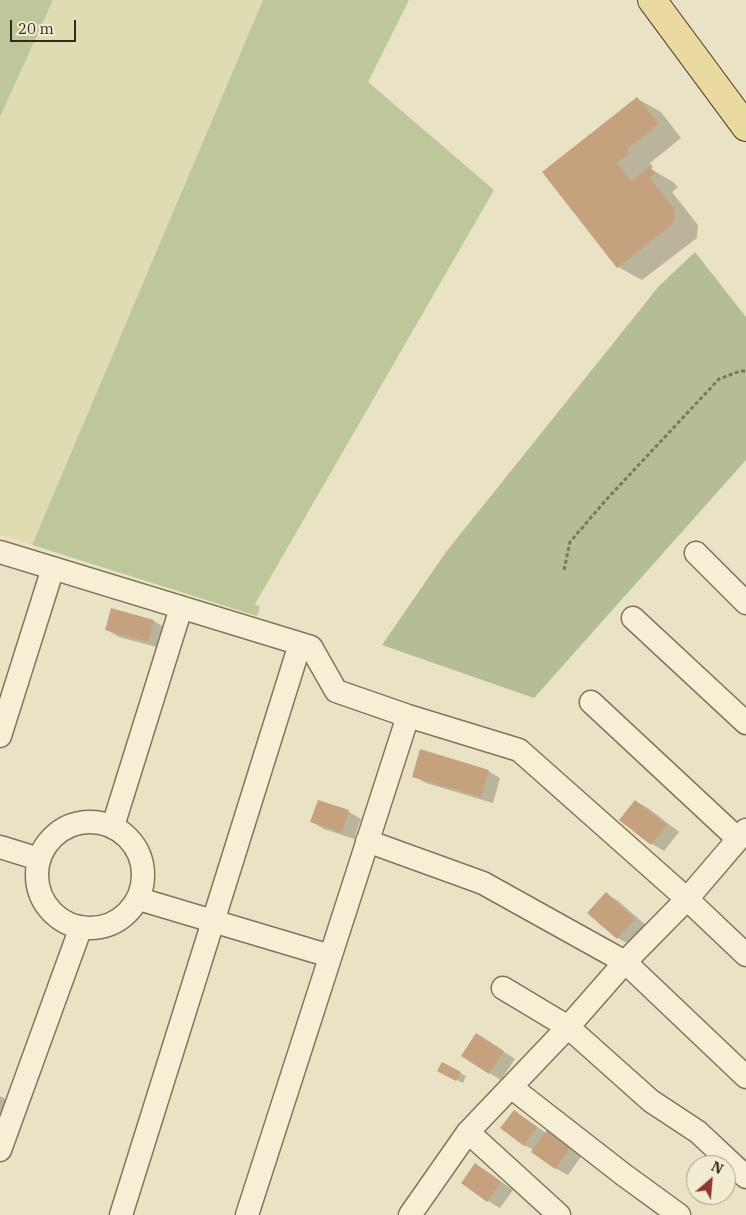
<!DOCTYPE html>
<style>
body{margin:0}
#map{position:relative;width:746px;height:1215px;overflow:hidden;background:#eae2c4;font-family:"IBM Plex Serif",serif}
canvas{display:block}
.north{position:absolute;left:686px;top:1155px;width:50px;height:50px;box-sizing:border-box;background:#f2ecd3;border:1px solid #a69f8b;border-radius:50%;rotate:27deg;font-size:14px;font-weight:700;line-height:20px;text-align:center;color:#342b1f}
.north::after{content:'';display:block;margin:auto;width:18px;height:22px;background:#8d3931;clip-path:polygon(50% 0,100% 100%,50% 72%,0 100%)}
.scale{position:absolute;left:10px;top:20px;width:66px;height:22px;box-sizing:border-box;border:2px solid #342b1f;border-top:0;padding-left:6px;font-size:15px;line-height:18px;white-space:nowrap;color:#342b1f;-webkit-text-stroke:4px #f2ecd3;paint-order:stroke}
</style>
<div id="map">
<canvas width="746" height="1215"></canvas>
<div class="north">N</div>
<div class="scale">20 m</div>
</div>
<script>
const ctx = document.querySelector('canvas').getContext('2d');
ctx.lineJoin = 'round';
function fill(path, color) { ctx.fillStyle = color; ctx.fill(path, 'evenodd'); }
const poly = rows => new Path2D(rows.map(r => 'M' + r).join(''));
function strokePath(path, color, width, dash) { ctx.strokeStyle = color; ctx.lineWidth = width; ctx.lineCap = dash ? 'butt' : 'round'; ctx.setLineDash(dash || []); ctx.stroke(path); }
fill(poly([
 [53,0,263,0,32,545,0,535,0,117]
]), '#dfdcb2');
fill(poly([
 [0,0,53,0,0,117],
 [263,0,409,0,368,82,494,190,255,604,260,607,257,616,32,545]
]), '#bdc799');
fill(poly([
 [695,252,746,317,746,460,534,698,382,645,446,552,659,286]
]), '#b5bc98');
fill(poly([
 [638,99,661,112,681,138,650,163,653,167,651,169,673,182,678,187,672,192,698,225,697,238,642,280,618,267,543,172],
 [112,610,154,621,166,628,160,648,119,637,107,630],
 [488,771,500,778,493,803,426,783,414,776],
 [318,801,349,812,361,819,354,839,324,829,312,822],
 [635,801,648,808,679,832,664,851,652,844,621,820],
 [606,894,618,901,647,926,630,945,618,938],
 [489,1042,515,1059,501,1080,489,1073],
 [442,1064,466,1076,463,1083,444,1074],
 [0,1096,12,1103,0,1122],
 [514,1112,526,1119,546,1133,548,1132,560,1139,582,1155,568,1175,555,1168,534,1150,524,1145],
 [476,1165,488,1172,513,1190,500,1208,488,1201]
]), '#0003');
fill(poly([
 [637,97,659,124,627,149,630,153,617,163,631,181,650,167,655,173,650,178,675,210,673,224,617,268,542,172],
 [111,608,154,620,148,642,105,630],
 [420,749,489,770,481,797,412,777],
 [318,800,349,810,342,833,310,822],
 [635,800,667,825,651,845,619,820],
 [606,892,635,919,617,939,587,913],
 [476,1033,504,1051,489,1074,461,1056],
 [442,1062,461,1072,456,1081,437,1071],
 [514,1110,537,1127,524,1146,500,1128],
 [547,1130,571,1147,555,1169,531,1152],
 [475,1163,501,1182,487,1202,461,1183]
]), '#c5a27d');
const minor = poly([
 [0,552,311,647,336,691,408,716,519,750,687,899,746,955],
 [696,553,746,603],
 [633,618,746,723],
 [591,702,738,839],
 [0,736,53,568],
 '37 875a53 53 0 1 1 106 0a53 53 0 1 1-106 0Z',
 [113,826,181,608],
 [367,841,483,883,625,962,746,1077],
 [0,847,39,859],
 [139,899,330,956],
 [503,988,568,1027,651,1101,698,1132,746,1177],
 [511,1087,624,1175,679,1215],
 [468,1132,559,1215],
 [0,1150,81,927],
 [121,1215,300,644],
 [247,1215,408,716],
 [410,1215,468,1132,568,1027,625,962,687,899,746,830]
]);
const major = poly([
 [652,0,746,127]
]);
strokePath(minor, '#83745c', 25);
strokePath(major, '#514230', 30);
strokePath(poly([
 [564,570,570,542,606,500,719,379,740,371,746,371]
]), '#83745c', 3, [4, 2.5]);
strokePath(minor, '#f6efd6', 22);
strokePath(major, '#eada9f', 28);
</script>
